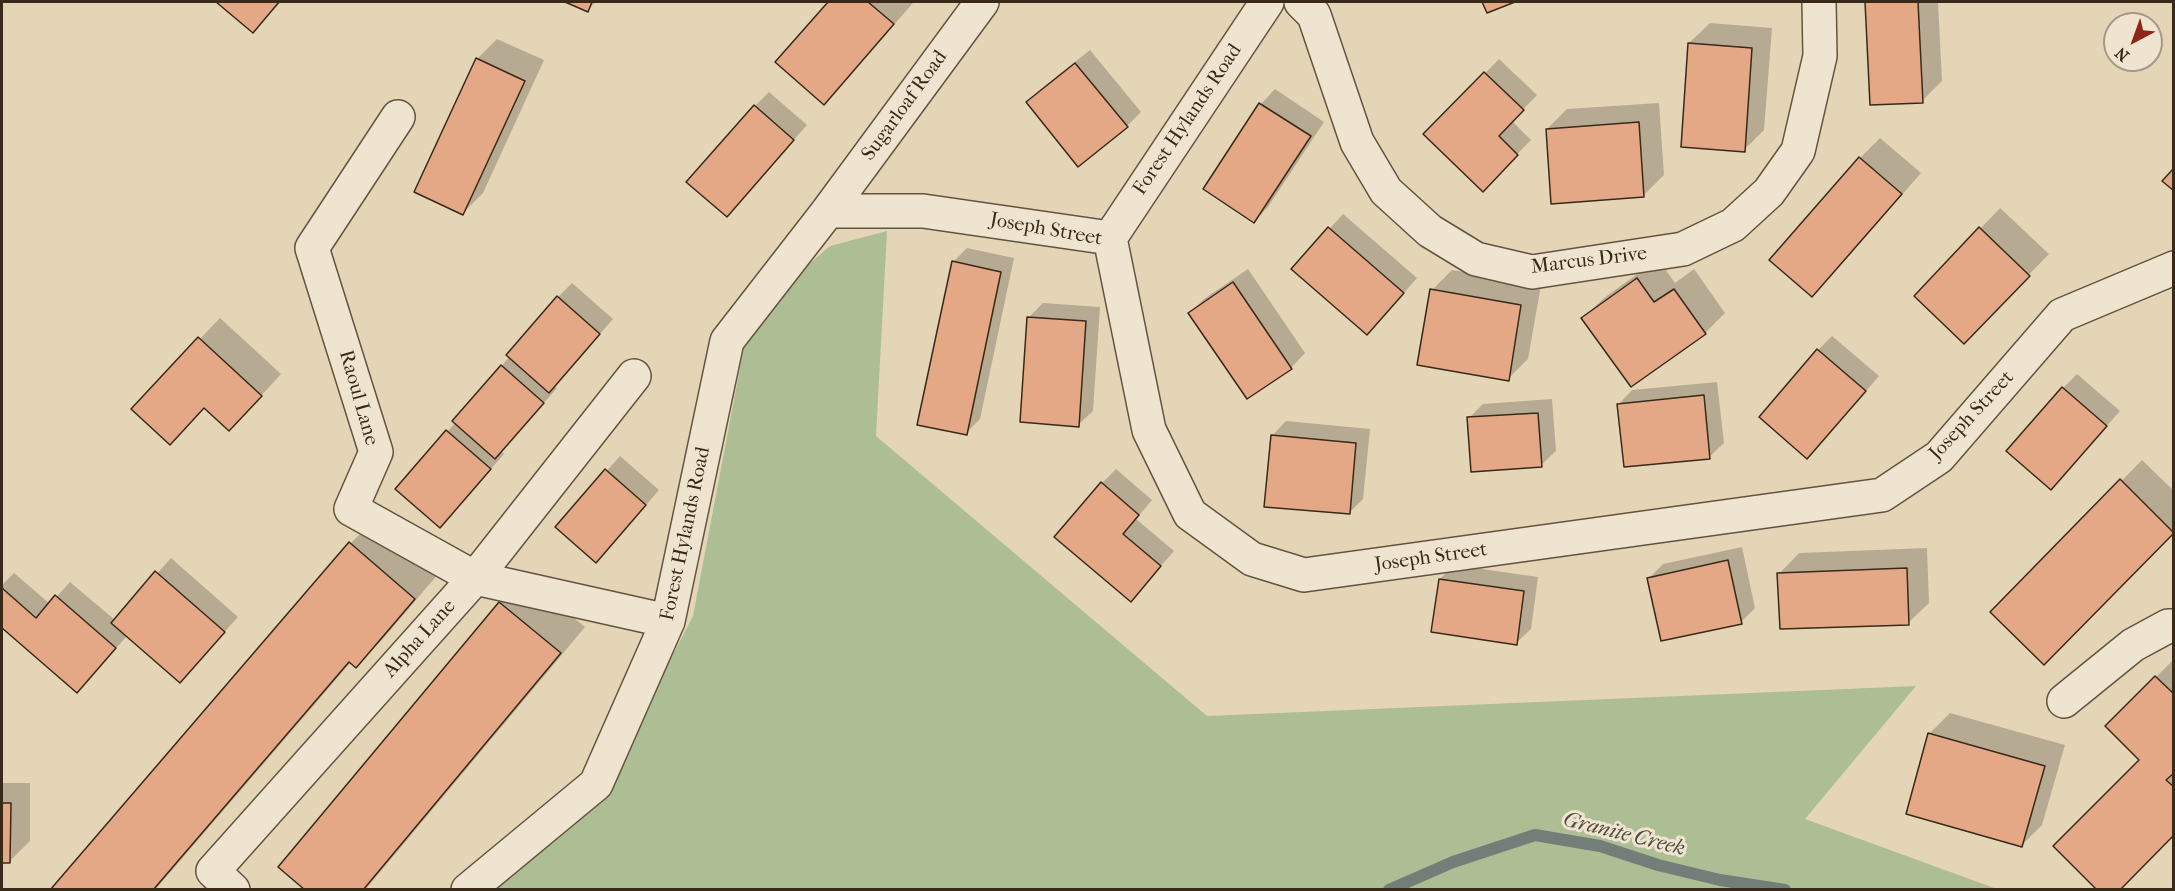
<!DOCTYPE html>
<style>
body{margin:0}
#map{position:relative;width:2175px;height:891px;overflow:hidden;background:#e5d5b7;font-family:"IM FELL French Canon",serif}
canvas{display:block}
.frame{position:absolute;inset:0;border:3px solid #382919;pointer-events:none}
.north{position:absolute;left:2103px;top:12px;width:60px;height:60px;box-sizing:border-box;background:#eee4d0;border:2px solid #a59987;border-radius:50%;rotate:221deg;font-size:16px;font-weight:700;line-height:24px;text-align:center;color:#382919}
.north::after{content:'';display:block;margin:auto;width:21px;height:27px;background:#8f2418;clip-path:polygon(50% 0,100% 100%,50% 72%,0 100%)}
</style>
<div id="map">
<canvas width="2175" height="891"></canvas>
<div class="frame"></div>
<div class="north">N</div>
</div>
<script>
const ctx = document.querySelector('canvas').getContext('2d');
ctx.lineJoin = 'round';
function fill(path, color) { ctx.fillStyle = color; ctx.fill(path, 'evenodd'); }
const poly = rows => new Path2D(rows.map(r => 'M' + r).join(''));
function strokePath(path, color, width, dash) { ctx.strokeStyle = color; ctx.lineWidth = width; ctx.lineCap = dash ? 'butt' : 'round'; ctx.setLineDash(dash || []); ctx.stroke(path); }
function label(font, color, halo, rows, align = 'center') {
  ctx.font = font + ' "IM FELL French Canon",serif'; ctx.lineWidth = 6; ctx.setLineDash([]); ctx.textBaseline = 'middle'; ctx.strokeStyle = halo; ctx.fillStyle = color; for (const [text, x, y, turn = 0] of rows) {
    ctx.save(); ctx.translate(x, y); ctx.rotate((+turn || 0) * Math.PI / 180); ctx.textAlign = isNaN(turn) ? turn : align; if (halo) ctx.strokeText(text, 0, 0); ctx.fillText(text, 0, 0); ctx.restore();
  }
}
fill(poly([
 [887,231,876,436,1207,716,1916,686,1805,819,1997,889,496,890,600,794,693,616,744,347,785,285,830,246]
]), '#aebe94');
fill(poly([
 [218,2,281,2,253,31],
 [568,2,596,2,587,10],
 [830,2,913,3,844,82,824,103,777,62],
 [1866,2,1938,2,1942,81,1922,101,1872,104],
 [1710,23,1772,28,1764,130,1744,150,1689,43],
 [497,39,544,60,483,193,463,213,477,59],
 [1090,50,1141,112,1127,126,1028,102,1042,88],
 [1499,59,1537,95,1512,121,1531,140,1483,189,1426,134],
 [1275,89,1324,122,1268,207,1254,221,1205,189,1261,104],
 [769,92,807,125,727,215,755,106],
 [1659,103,1664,175,1643,196,1547,129,1567,109],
 [1880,138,1921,173,1832,275,1812,295,1860,158],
 [2000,208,2049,254,1984,321,1980,229],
 [1343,214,1417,278,1381,319,1293,269],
 [967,248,1014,258,980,419,966,433,953,262],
 [1658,259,1675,283,1694,269,1725,313,1705,333,1583,318,1604,298],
 [1248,269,1305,353,1291,368,1247,397,1190,313,1204,299],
 [1452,270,1541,285,1528,359,1508,379,1432,290],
 [572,283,613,319,554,386,557,388,501,451,504,454,454,511,397,489,456,422,558,297],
 [1043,303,1100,307,1093,411,1078,425,1029,317],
 [220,318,281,374,249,409,205,407,133,409],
 [1832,336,1879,376,1821,443,1818,350],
 [2077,374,2120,411,2051,488,2063,388],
 [1717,382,1724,443,1709,457,1618,405,1632,390],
 [1552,399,1556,451,1541,465,1469,418,1483,404],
 [1286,421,1370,429,1363,499,1349,513,1272,436],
 [620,456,659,490,610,547,557,527],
 [2142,460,2174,491,2174,531,2044,663,1992,612],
 [1116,469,1152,500,1136,519,1174,551,1131,600,1102,483],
 [376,518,439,573,381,641,356,666,351,662,155,890,52,890,351,543],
 [1742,547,1755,608,1741,622,1649,578,1663,564],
 [1927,548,1929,603,1908,623,1779,574,1799,553],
 [171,558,238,617,180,681,128,635,77,691,2,626,2,585,14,573,50,604,70,582,115,620],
 [1454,565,1538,577,1531,629,1516,643,1440,579],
 [525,578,585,627,365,890,307,890,280,867,500,603],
 [2174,659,2174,833,2141,760,2107,726],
 [1950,713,2065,745,2042,825,2022,845,1907,813,1930,733],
 [2,783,30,783,30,841,10,861,2,861]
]), '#0003');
strokePath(poly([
 [1389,890,1453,862,1535,835,1600,846,1658,865,1720,880,1785,890]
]), '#727e77', 12);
const building = poly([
 [216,2,279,2,253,33,216,2],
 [565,2,592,2,588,12,565,2],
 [828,2,868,2,894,24,824,105,775,62,828,2],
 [1482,2,1515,2,1487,13,1482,2],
 [1865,2,1918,2,1923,103,1870,105,1865,2],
 [1688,43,1752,48,1745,152,1681,147,1688,43],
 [476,58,525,81,463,215,414,192,476,58],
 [1075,63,1128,127,1078,167,1026,102,1075,63],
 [1484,72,1524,110,1499,136,1518,155,1483,192,1423,134,1484,72],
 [1259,103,1311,136,1254,223,1203,189,1259,103],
 [754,105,794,140,727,217,686,182,754,105],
 [1639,122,1644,197,1551,204,1546,129,1639,122],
 [1859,157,1902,194,1812,297,1769,260,1859,157],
 [2174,168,2174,191,2162,181,2174,168],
 [1328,227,1404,293,1367,335,1291,269,1328,227],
 [1979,227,2030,276,1964,344,1914,296,1979,227],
 [952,261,1001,272,967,435,917,425,952,261],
 [1637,278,1654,302,1674,289,1706,334,1631,387,1581,318,1637,278],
 [1233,282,1292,369,1247,399,1188,313,1233,282],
 [1430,289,1521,305,1509,381,1417,365,1430,289],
 [557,296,600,334,549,393,506,355,557,296],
 [1027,317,1086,321,1079,427,1020,422,1027,317],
 [198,337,262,396,229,431,204,408,170,445,131,409,198,337],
 [1817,349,1866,391,1807,459,1759,417,1817,349],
 [501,365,544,403,495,459,452,421,501,365],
 [2062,387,2107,426,2051,490,2006,451,2062,387],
 [1704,395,1710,459,1624,467,1617,404,1704,395],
 [1538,413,1542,467,1471,472,1467,417,1538,413],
 [446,430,491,469,440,528,395,489,446,430],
 [1271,435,1356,443,1350,514,1264,507,1271,435],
 [605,469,646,505,596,563,555,527,605,469],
 [2120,479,2174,533,2044,665,1990,612,2120,479],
 [1101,482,1139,515,1123,534,1161,566,1131,602,1054,537,1101,482],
 [349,542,415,599,356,668,349,662,153,890,50,890,349,542],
 [1728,560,1742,624,1661,641,1647,578,1728,560],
 [1907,568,1909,625,1780,629,1777,573,1907,568],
 [155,571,225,632,180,683,111,623,155,571],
 [1439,579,1524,591,1517,645,1431,632,1439,579],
 [2,588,36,618,55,595,116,648,77,693,2,628,2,588],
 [499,602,561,653,363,890,305,890,278,867,499,602],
 [2155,676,2174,694,2174,773,2166,780,2174,787,2174,835,2120,890,2097,890,2053,846,2139,760,2105,726,2155,676],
 [1928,733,2045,766,2022,847,1906,814,1928,733],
 [2,803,11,803,10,863,2,863,2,803]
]);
fill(building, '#e4a886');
strokePath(building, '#382919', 1.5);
const street = poly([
 [1301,2,1314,15,1357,142,1386,191,1430,231,1476,259,1532,272,1683,249,1733,225,1769,192,1798,151,1820,56,1819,2],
 [398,117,312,248,376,452,351,509,475,578,668,621],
 [828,211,923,211,1110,238,1149,430,1190,514,1252,559,1304,575,1882,495,1939,457,2062,315,2174,268],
 [1110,238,1267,2],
 [2064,701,2133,645,2168,626,2174,626],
 [233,890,213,871,475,578,634,376],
 [468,890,596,784,668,621,727,341,828,211,982,2]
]);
strokePath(street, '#635440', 36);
strokePath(street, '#eee4d0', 33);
label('20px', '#382919', '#eee4d0', [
 ["Sugarloaf Road",905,106,-54],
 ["Forest Hylands Road",1188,120,-56],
 ["Joseph Street",1046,230,10],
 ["Marcus Drive",1589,261,-7],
 ["Raoul Lane",358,398,74],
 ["Joseph Street",1972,416,-47],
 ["Forest Hylands Road",686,534,-78],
 ["Joseph Street",1431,558,-8],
 ["Alpha Lane",420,639,-48]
]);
label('italic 21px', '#504c40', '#eee4d0', [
 ["Granite Creek",1624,835,14]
]);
</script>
